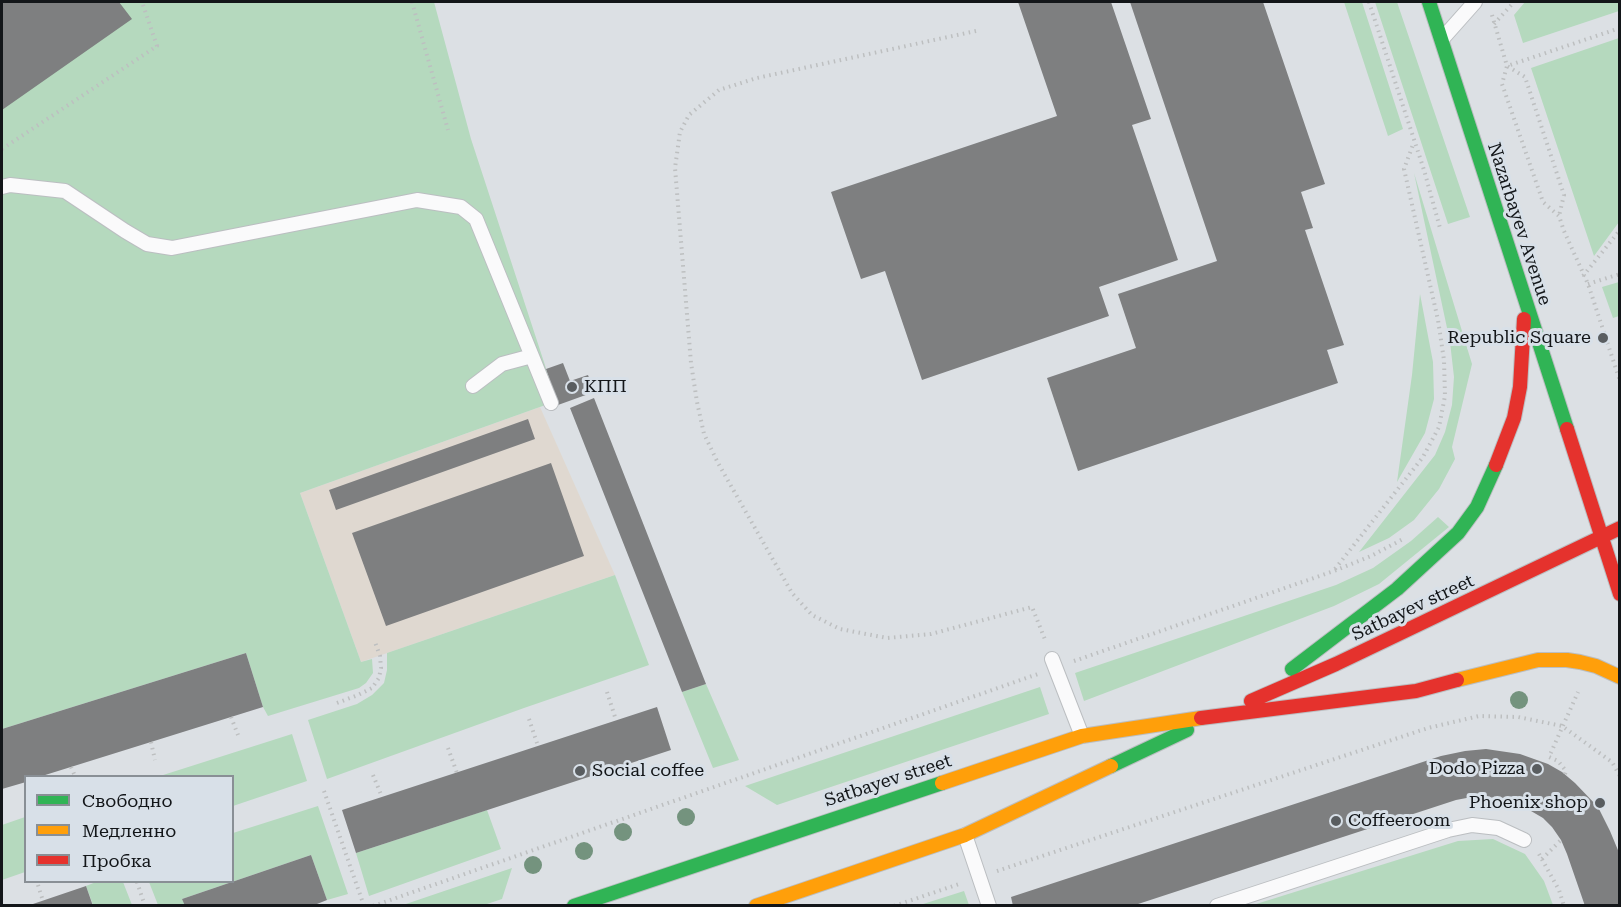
<!DOCTYPE html>
<meta charset="utf-8">
<style>
body{margin:0}
#map{position:relative;width:1621px;height:907px;overflow:hidden;background:#dce0e4;font-family:"Roboto Serif",serif}
canvas{display:block}
.frame{position:absolute;inset:0;border:3px solid #131619;pointer-events:none}
.legend{position:absolute;left:24px;top:775px;width:210px;height:108px;box-sizing:border-box;background:#d8e0e8;border:2px solid #898f95;margin:0;padding:8px 10px;list-style:none;font-size:18px;color:#131619}
.legend li{display:flex;align-items:center;gap:12px;height:30px}
.legend b{width:30px;border:2px solid #898f95}
</style>
<div id="map">
<canvas width="1621" height="907"></canvas>
<div class="frame"></div>
<ul class="legend">
<li><b style="height:8px;background:#30b455"></b>Свободно</li>
<li><b style="height:8px;background:#ff9f0a"></b>Медленно</li>
<li><b style="height:8px;background:#e5322d"></b>Пробка</li>
</ul>
</div>
<script>
const ctx = document.querySelector('canvas').getContext('2d');
ctx.lineJoin = 'round';
function fill(path, color) { ctx.fillStyle = color; ctx.fill(path, 'evenodd'); }
const poly = rows => new Path2D(rows.map(r => 'M' + r).join(''));
function strokePath(path, color, width, dash) { ctx.strokeStyle = color; ctx.lineWidth = width; ctx.lineCap = dash ? 'butt' : 'round'; ctx.setLineDash(dash || []); ctx.stroke(path); }
function label(font, color, halo, rows, align = 'center') {
  ctx.font = font + ' "Roboto Serif",serif'; ctx.lineWidth = 6; ctx.setLineDash([]); ctx.textBaseline = 'middle'; ctx.strokeStyle = halo; ctx.fillStyle = color; for (const [text, x, y, turn = 0] of rows) {
    ctx.save(); ctx.translate(x, y); ctx.rotate((+turn || 0) * Math.PI / 180); ctx.textAlign = isNaN(turn) ? turn : align; if (halo) ctx.strokeText(text, 0, 0); ctx.fillText(text, 0, 0); ctx.restore();
  }
}
fill(poly([
 [540,407,615,575,361,662,300,493]
]), '#dfd8d0');
fill(poly([
 [2,2,434,2,471,139,558,405,551,403,300,493,361,662,372,659,373,673,366,683,359,688,268,716,263,707,246,653,2,729],
 [1344,2,1362,2,1403,129,1388,136],
 [1375,2,1397,2,1470,217,1448,224],
 [1525,2,1619,2,1619,11,1523,43,1514,15],
 [1619,38,1619,222,1594,256,1531,68],
 [1414,173,1472,364,1452,447,1455,459,1439,489,1414,520,1389,538,1359,552,1435,455,1445,432,1452,405,1454,377,1450,342],
 [1619,282,1619,316,1613,318,1602,287],
 [1420,294,1433,362,1434,399,1425,433,1397,482,1412,375],
 [1438,517,1449,527,1379,584,1334,606,1084,701,1075,673,1336,585,1373,568,1411,541],
 [615,575,649,665,524,708,327,779,308,720,357,704,372,695,384,683,387,670,387,653],
 [706,684,739,760,713,768,682,692],
 [1040,687,1049,714,777,805,745,786],
 [292,734,307,781,233,806,232,776,160,776],
 [318,806,348,894,327,900,311,855,182,899,185,905,158,905,149,882,232,882,233,833],
 [487,810,501,849,369,896,356,853],
 [25,817,25,872,2,880,2,825],
 [1493,839,1525,854,1544,881,1553,905,1253,905,1458,841],
 [512,868,502,899,484,905,403,905],
 [96,882,123,882,132,905,93,905,86,886],
 [964,891,969,905,920,905]
]), '#b5d9be');
fill(poly([
 [2,2,119,2,132,19,2,110],
 [1018,2,1111,2,1151,119,1132,125,1178,260,1099,287,1109,316,922,380,885,271,861,279,831,192,1057,116],
 [1130,2,1263,2,1325,184,1301,192,1313,228,1305,230,1344,345,1327,350,1338,383,1078,471,1047,378,1136,348,1118,294,1217,261],
 [563,363,570,381,588,375,594,392,558,405,546,369],
 [594,398,706,684,682,692,570,408],
 [528,419,535,439,336,510,329,490],
 [551,463,584,556,386,626,352,533],
 [246,653,263,707,42,776,26,776,26,782,2,789,2,729],
 [657,707,671,750,356,853,342,810],
 [1486,749,1520,754,1548,764,1562,772,1575,783,1598,807,1610,831,1620,855,1620,906,1585,906,1567,854,1561,840,1552,827,1543,818,1519,804,1505,799,1477,796,1456,800,1132,906,1013,906,1011,897,1441,756,1465,751],
 [311,855,327,900,312,906,185,906,182,899],
 [86,886,93,906,30,906,30,905]
]), '#7e7f80');
const lane = poly([
 [1443,38,1475,2],
 [2,187,10,185,65,191,125,231,147,244,172,248,417,200,461,207,476,219,551,403],
 [473,386,502,364,532,356],
 [1052,659,1082,736],
 [965,835,989,906],
 [1217,906,1448,830,1472,825,1498,828,1524,840]
]);
const fast = poly([
 [1429,2,1567,429],
 [1292,669,1397,589,1458,533,1477,507,1496,465],
 [1111,766,1187,730],
 [574,906,942,783]
]);
const slow = poly([
 [1457,680,1538,660,1567,660,1580,662,1596,666,1620,677],
 [942,783,1082,736,1201,718],
 [756,906,965,835,1111,766]
]);
const jam = poly([
 [1567,429,1620,594],
 [1496,465,1514,418,1520,387,1524,319],
 [1251,701,1336,664,1620,528],
 [1201,718,1416,691,1457,680]
]);
strokePath(lane, '#bbbec1', 16);
strokePath(fast, '#bbbec1', 16);
strokePath(slow, '#bbbec1', 16);
strokePath(jam, '#bbbec1', 16);
strokePath(poly([
 [412,2,448,130],
 [1369,2,1424,170,1440,228],
 [1492,15,1507,66,1525,77,1564,195,1559,216],
 [1494,24,1514,2],
 [1620,28,1507,66,1502,84,1543,202,1559,216,1564,231,1588,284,1620,381],
 [976,31,757,78,719,90,689,115,680,132,675,168,691,363,697,402,704,434,718,463,792,593,812,615,840,629,887,638,931,634,1032,607,1046,642],
 [2,149,157,46,142,2],
 [1583,276,1620,230],
 [1588,284,1620,274],
 [1335,569,1423,457,1439,427,1445,396,1444,360,1438,320,1404,169,1414,142],
 [1074,661,1334,571,1371,556,1405,538],
 [607,692,616,720],
 [337,703,358,695,372,688,379,678,381,668,380,656,375,642],
 [231,717,238,735],
 [529,719,538,746],
 [151,742,155,760],
 [448,748,457,773],
 [71,767,75,776],
 [1565,774,1566,771,1558,761,1549,757,1578,692],
 [373,775,382,797],
 [324,791,364,906],
 [1477,796,1477,807],
 [1539,854,1559,890,1564,906],
 [1542,859,1561,840],
 [997,871,1428,728,1479,716,1518,717,1562,726,1612,762,1620,776],
 [137,882,145,906],
 [38,885,43,901],
 [373,906,1038,674],
 [894,906,962,883]
]), '#bdbfc0', 4, [1.5, 4.5]);
strokePath(lane, '#fafafb', 14);
strokePath(fast, '#30b455', 14);
strokePath(slow, '#ff9f0a', 14);
strokePath(jam, '#e5322d', 14);
ctx.fillStyle = '#74937e';
for (const [x, y] of [
 [1519,700],
 [686,817],
 [623,832],
 [584,851],
 [533,865]
]) { ctx.beginPath(); ctx.arc(x, y, 9, 0, 2 * Math.PI); ctx.fill(); }
for (const [x, y, r, color] of [
 [1603,338,6,"#595d60"],
 [572,387,6,"#595d60"],
 [1537,769,6,"#595d60"],
 [580,771,6,"#595d60"],
 [1600,803,6,"#595d60"],
 [1336,821,6,"#595d60"]
]) { const dot = new Path2D(); dot.arc(x, y, r, 0, 2 * Math.PI); ctx.fillStyle = color; ctx.fill(dot); strokePath(dot, '#d8e0e8', 2); }
label('18px', '#131619', '#d8e0e8', [
 ["Nazarbayev Avenue",1519,224,72],
 ["Satbayev street",1413,608,-25],
 ["Satbayev street",888,781,-18]
]);
label('18px', '#131619', '#d8e0e8', [
 ["Republic Square",1591,338],
 ["КПП",584,387,"left"],
 ["Dodo Pizza",1525,769],
 ["Social coffee",592,771,"left"],
 ["Phoenix shop",1588,803],
 ["Coffeeroom",1348,821,"left"]
], 'right');
</script>
